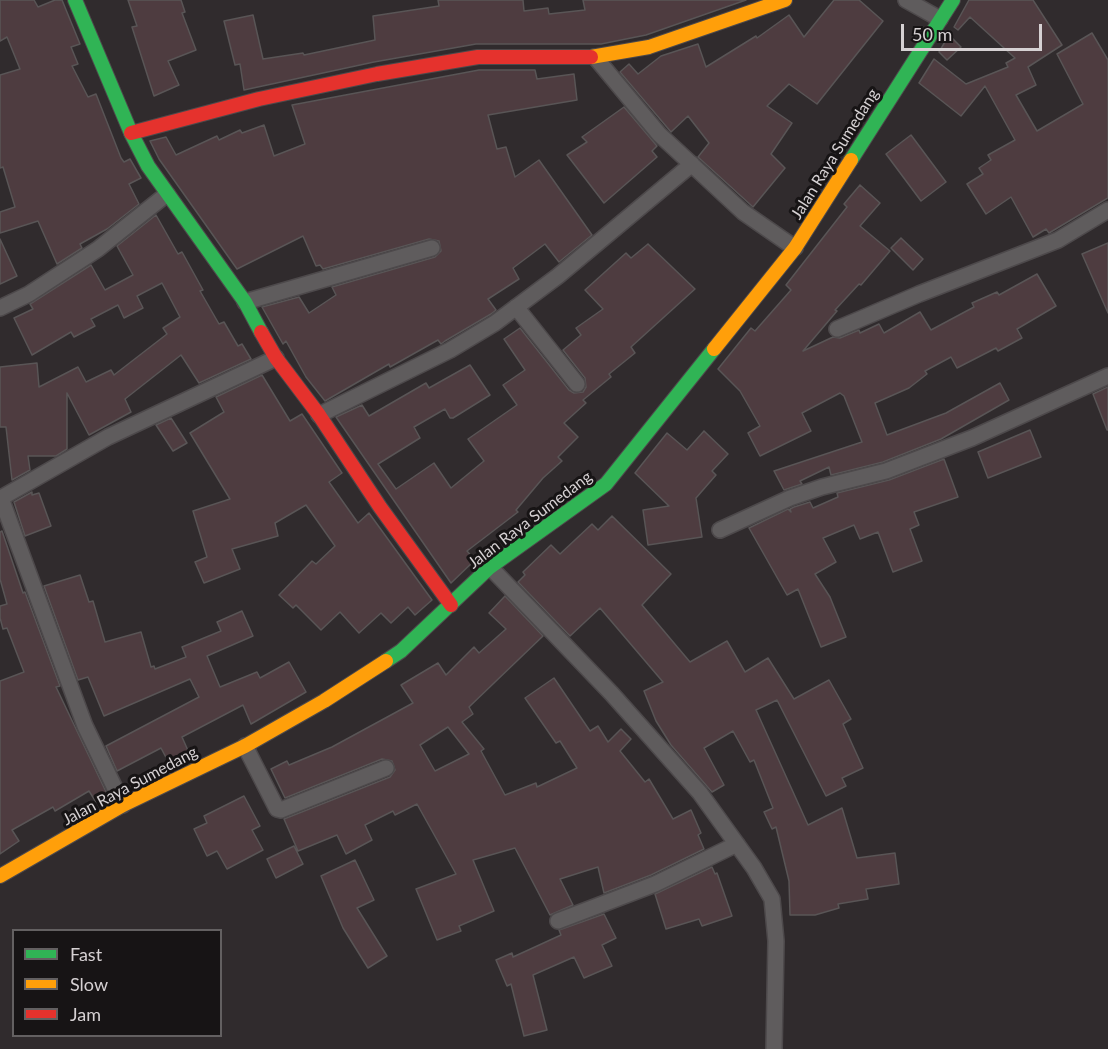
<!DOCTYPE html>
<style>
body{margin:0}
#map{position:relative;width:1108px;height:1049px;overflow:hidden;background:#302b2d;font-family:Lato,sans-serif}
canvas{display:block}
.legend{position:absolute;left:12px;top:929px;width:210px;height:108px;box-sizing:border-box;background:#171415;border:2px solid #636061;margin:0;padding:8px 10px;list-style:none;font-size:18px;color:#d6d1d3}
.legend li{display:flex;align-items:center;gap:12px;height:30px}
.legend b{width:30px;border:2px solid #636061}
.scale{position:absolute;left:901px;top:24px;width:141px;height:27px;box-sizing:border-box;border:3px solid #d6d1d3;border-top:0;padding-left:8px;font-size:18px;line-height:21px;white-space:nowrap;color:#d6d1d3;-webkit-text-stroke:4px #171415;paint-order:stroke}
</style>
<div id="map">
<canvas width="1108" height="1049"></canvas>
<ul class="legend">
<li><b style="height:8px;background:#30b455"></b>Fast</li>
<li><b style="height:8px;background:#ff9f0a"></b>Slow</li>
<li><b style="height:8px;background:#e5322d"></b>Jam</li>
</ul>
<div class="scale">50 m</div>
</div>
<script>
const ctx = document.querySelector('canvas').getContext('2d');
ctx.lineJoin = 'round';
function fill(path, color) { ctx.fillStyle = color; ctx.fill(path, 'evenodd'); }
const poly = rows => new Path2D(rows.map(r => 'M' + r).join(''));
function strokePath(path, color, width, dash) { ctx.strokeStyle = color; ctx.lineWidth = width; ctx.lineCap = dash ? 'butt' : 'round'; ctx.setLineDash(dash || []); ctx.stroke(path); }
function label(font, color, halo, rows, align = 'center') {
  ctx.font = font + ' Lato,sans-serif'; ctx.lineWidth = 6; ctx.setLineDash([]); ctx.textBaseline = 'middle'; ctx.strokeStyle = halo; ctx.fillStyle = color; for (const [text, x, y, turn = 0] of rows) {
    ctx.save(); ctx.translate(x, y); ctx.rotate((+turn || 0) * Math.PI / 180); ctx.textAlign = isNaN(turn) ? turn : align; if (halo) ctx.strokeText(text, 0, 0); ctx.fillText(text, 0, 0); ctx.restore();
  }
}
const building = poly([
 [0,0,34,0,38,7,55,0,62,0,80,44,71,47,78,64,72,66,88,97,96,94,121,158,124,162,130,159,141,178,129,184,139,204,107,229,80,244,82,248,57,264,38,221,0,233,0,212,15,207,3,167,0,168,0,75,20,69,7,37,0,41,0,0],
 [128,0,181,0,185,12,182,13,196,50,168,61,179,85,154,96,132,27,137,26,128,0],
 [438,0,523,0,524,11,548,8,549,14,585,10,583,0,746,0,646,35,601,44,476,44,374,62,244,90,240,64,235,65,224,21,253,15,263,59,303,53,304,55,375,40,373,16,439,6,438,0],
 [834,0,859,0,883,21,817,104,789,84,767,106,792,123,771,154,785,168,753,207,698,157,709,143,688,116,671,132,620,72,629,64,638,74,661,56,698,44,706,67,756,36,757,38,789,15,804,37,834,0],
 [969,0,1033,0,1062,45,1028,67,1036,85,1016,95,1037,131,1083,104,1057,54,1092,33,1108,60,1108,198,1049,233,1046,229,1033,237,1011,197,986,214,967,184,983,174,979,168,991,160,988,155,1015,140,985,86,961,116,919,83,934,59,966,84,1008,67,1006,63,1015,58,970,17,958,30,954,27,969,0],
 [949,35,961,47,947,60,939,52,949,35],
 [479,70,535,70,537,79,574,74,577,100,488,115,497,149,506,147,515,177,539,160,592,235,559,262,545,244,513,268,519,279,488,299,496,310,491,314,445,341,441,344,438,340,390,367,389,364,325,401,306,377,286,341,283,344,262,307,299,297,309,313,336,295,332,287,435,257,441,251,439,241,429,239,323,269,320,265,316,266,303,236,237,269,159,159,150,141,166,137,176,155,217,136,219,140,240,130,242,133,264,125,274,156,305,144,292,105,479,70],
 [624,107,657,146,652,151,657,157,604,203,567,155,587,142,582,137,624,107],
 [911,135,946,182,921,201,886,154,911,135],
 [860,185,880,203,860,226,890,251,861,285,859,284,835,310,837,311,803,351,833,337,840,338,859,330,860,333,879,324,884,333,920,312,931,330,974,307,972,303,997,292,999,295,1037,274,1056,306,1017,329,1022,338,998,351,996,348,957,368,951,357,925,371,927,374,909,388,875,403,887,435,946,413,1000,383,1009,400,941,439,883,462,831,475,829,467,800,481,802,484,784,490,774,471,862,442,844,396,840,393,802,413,811,431,760,456,748,433,760,426,740,391,718,369,751,328,755,331,791,290,786,285,847,207,844,204,860,185],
 [156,215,178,254,182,252,203,290,200,291,219,324,224,322,238,346,242,344,251,359,199,383,181,355,125,399,131,412,89,435,67,393,67,449,56,456,28,456,30,470,12,480,6,427,0,427,0,367,37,363,39,387,78,367,86,382,111,370,114,375,167,334,163,328,180,317,162,283,137,296,143,308,124,318,118,305,91,319,95,326,74,337,71,332,32,355,14,318,33,309,30,304,91,265,105,290,133,275,117,246,156,215],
 [901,238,923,259,913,270,891,248,901,238],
 [0,239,17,276,0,284,0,239],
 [1108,243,1108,313,1082,254,1108,243],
 [648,244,695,289,631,347,635,353,609,374,611,377,583,400,586,403,564,423,578,437,558,457,562,461,543,478,516,510,518,512,467,551,475,560,451,583,336,417,362,405,369,416,426,383,429,388,470,365,490,395,453,418,450,418,445,409,414,427,420,438,378,464,396,489,434,463,451,488,484,461,468,439,517,405,503,385,525,370,504,339,520,328,569,390,574,393,583,392,586,387,585,378,563,350,581,335,576,328,603,309,585,290,626,253,631,258,648,244],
 [262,375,290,421,302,414,342,473,329,482,358,523,369,513,432,600,415,615,408,607,391,623,381,613,359,633,340,612,321,630,296,605,293,608,279,595,312,561,316,564,335,546,306,505,275,523,278,536,232,549,240,569,204,583,195,562,207,557,193,511,230,499,190,433,224,412,216,397,262,375],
 [1108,387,1108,430,1107,430,1093,394,1108,387],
 [171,418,187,443,173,451,156,425,171,418],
 [1030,430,1041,457,988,478,978,452,1030,430],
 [704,431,728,454,712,471,716,475,696,498,702,537,648,545,643,510,669,506,635,473,667,433,687,450,704,431],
 [944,459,958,497,914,512,919,525,910,529,922,561,893,572,878,532,860,539,854,525,823,538,836,562,815,574,830,597,846,637,821,647,798,589,787,595,749,528,788,509,791,512,790,509,794,507,810,502,813,508,838,497,837,493,889,480,944,459],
 [32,492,32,495,39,493,51,526,25,536,14,502,32,492],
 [612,516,671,574,642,605,690,662,727,641,745,672,768,658,794,699,829,680,851,719,843,724,863,768,842,778,846,786,826,796,777,700,756,710,808,825,842,808,857,858,895,853,899,884,866,889,868,899,838,904,839,908,815,915,790,915,789,881,776,827,772,829,764,812,773,808,754,760,750,762,733,731,704,748,724,785,712,792,671,745,656,721,644,691,663,682,600,608,570,636,518,582,525,575,523,572,551,545,560,554,592,524,598,530,612,516],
 [2,531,23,593,25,592,60,686,56,687,108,796,96,802,89,791,55,811,53,807,12,830,19,841,0,854,0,681,24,672,7,628,3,629,0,618,0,606,7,604,0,579,0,532,2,531],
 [80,575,89,602,93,601,105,642,141,632,151,667,154,666,155,669,186,657,182,647,221,631,217,622,242,611,253,636,207,656,220,687,257,672,260,678,289,662,306,692,251,724,243,705,182,737,190,755,170,765,161,748,117,771,106,746,199,697,190,679,104,716,88,677,78,680,44,586,80,575],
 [505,596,543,636,469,707,473,714,462,722,484,749,481,751,505,795,536,783,537,787,577,768,560,741,556,743,525,698,554,678,590,731,598,726,608,742,621,729,631,739,620,751,645,782,649,779,673,819,691,810,701,833,698,835,704,849,651,875,604,893,598,867,560,879,573,905,550,915,515,848,473,860,494,911,459,926,461,931,437,940,416,889,456,874,417,804,395,815,393,811,365,825,372,840,346,854,337,835,298,851,284,819,390,777,395,770,392,761,382,759,285,798,271,769,287,761,289,765,332,747,413,703,401,685,438,663,446,675,474,647,479,653,506,629,489,613,505,596],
 [448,727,469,754,435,771,420,745,448,727],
 [244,796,260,826,252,830,263,850,227,869,217,851,207,856,194,829,207,823,204,816,244,796],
 [294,846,303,864,276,878,267,859,294,846],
 [355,860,374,900,357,908,387,956,368,968,343,928,321,876,355,860],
 [712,867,715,874,717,873,732,916,702,926,699,919,666,929,655,894,712,867],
 [604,914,616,938,602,945,612,966,584,978,574,957,533,975,547,1030,524,1036,511,984,507,986,496,960,512,953,513,957,561,935,559,930,604,914]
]);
fill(building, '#4e3c40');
strokePath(building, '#595556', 1.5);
const street = poly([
 [906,0,940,19],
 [595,57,659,134,743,212,795,248],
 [245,302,432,248],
 [516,307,577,384],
 [0,308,29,294,98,249,167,194],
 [837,329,919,294,1058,240,1108,210],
 [319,415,450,350,495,323,558,276,692,164],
 [720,530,790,498,822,487,886,471,972,438,1108,376],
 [490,567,612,694,700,793,754,868,772,899,776,941,774,1049],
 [245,746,277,809,281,810,386,768],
 [123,805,85,726,1,498,108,437,276,358],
 [558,921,655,884,737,844]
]);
const fast = poly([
 [75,0,131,133,148,166,245,302,261,332],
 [851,160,953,0],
 [386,661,401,651,490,567,606,484,714,349]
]);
const slow = poly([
 [591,57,649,47,785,0],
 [714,349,795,248,851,160],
 [0,876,123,805,245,746,324,701,386,661]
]);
const jam = poly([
 [131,133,259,99,377,74,478,57,591,57],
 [261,332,276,358,319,415,380,507,451,605]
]);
strokePath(street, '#4d494b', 18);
strokePath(fast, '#4d494b', 16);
strokePath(slow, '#4d494b', 16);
strokePath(jam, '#4d494b', 16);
strokePath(street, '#5f5c5d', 15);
strokePath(fast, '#30b455', 14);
strokePath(slow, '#ff9f0a', 14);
strokePath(jam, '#e5322d', 14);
label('16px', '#d6d1d3', '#171415', [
 ["Jalan Raya Sumedang",835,154,-58],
 ["Jalan Raya Sumedang",530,520,-37],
 ["Jalan Raya Sumedang",130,786,-28]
]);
</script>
